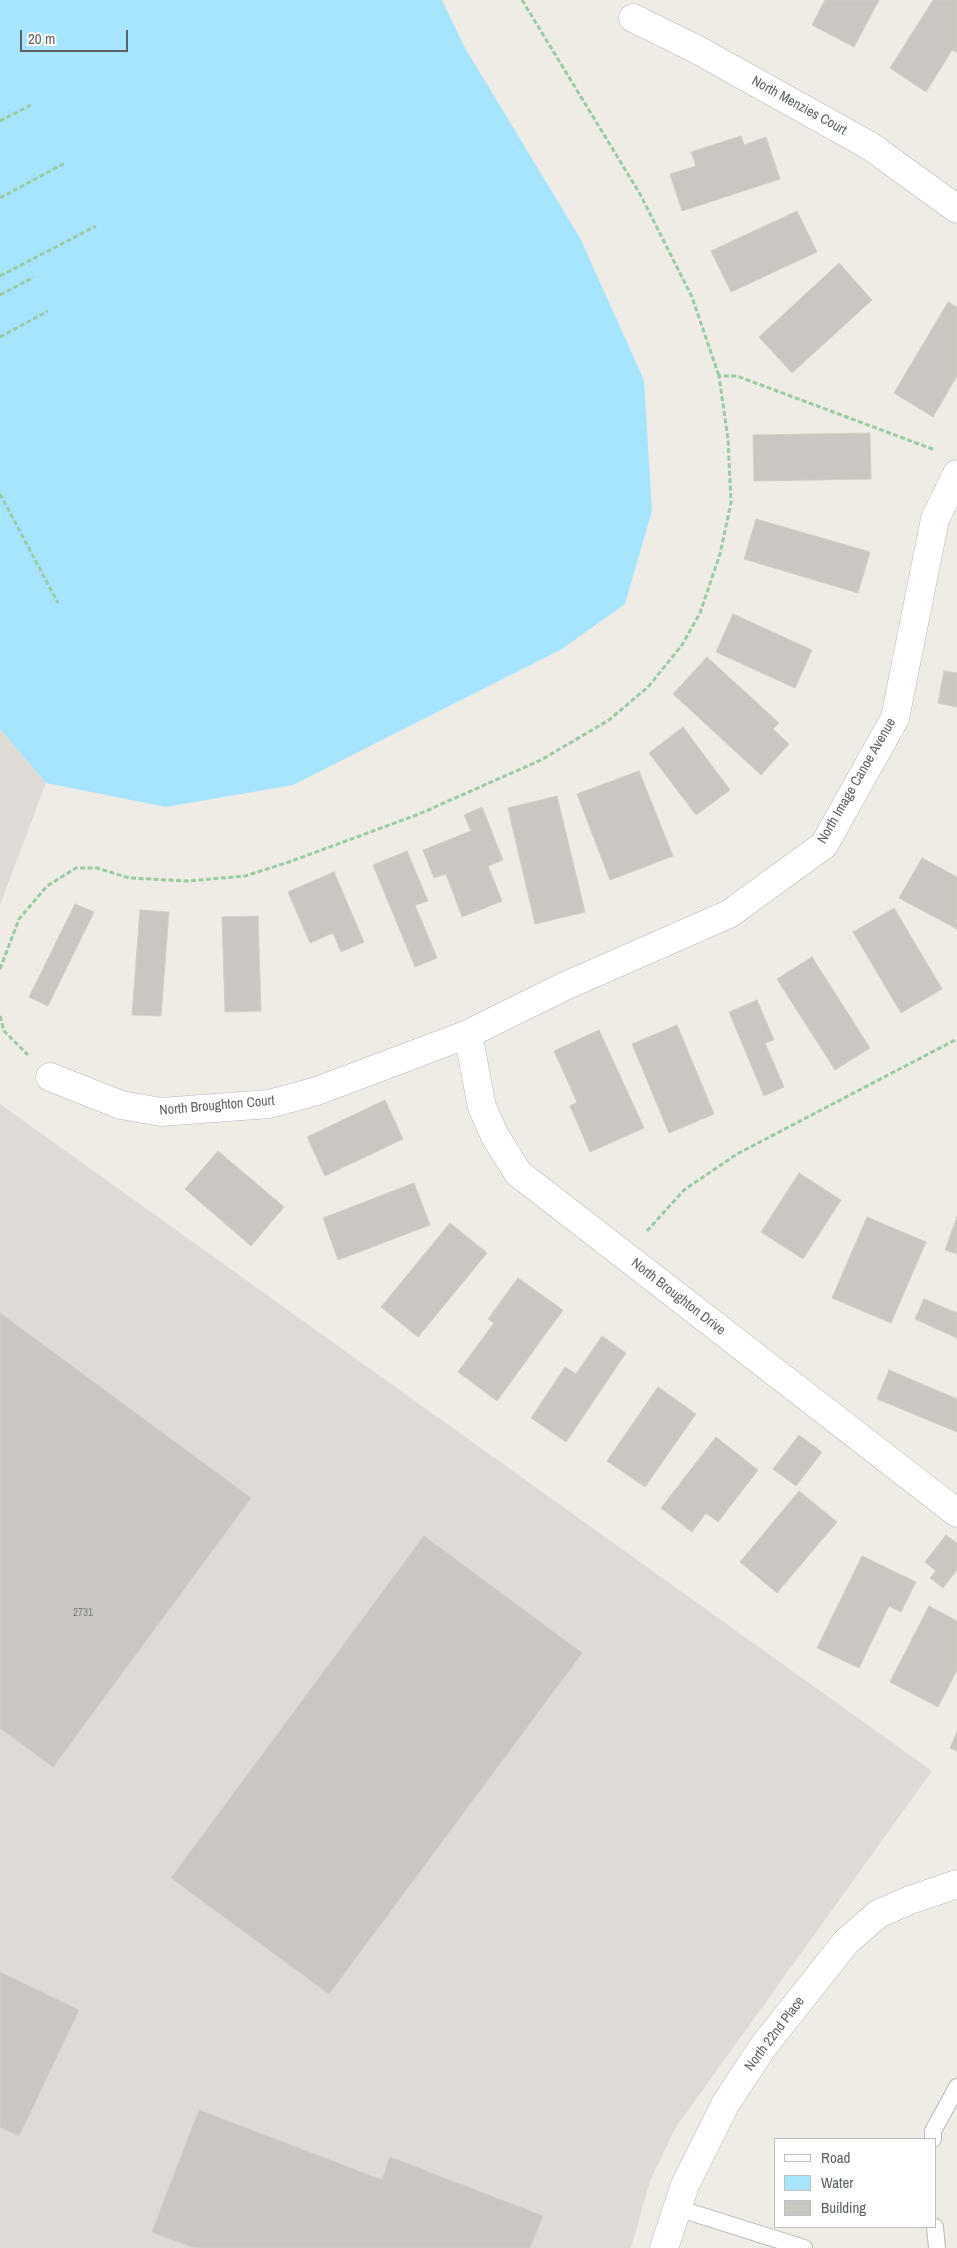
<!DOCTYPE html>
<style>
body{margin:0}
#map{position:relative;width:957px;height:2248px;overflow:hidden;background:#efece5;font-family:"Archivo Narrow",sans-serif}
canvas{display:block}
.legend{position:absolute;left:774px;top:2138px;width:162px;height:90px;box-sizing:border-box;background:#fff;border:1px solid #bec0c2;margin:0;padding:6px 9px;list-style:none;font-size:15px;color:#5d6266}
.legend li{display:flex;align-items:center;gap:10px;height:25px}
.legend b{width:25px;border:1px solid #bec0c2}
.scale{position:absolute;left:20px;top:30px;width:108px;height:22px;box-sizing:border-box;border:2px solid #5d6266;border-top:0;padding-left:6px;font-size:15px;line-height:18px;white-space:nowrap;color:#5d6266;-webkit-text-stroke:4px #fff;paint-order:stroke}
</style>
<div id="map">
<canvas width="957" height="2248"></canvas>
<ul class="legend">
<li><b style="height:6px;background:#fff"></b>Road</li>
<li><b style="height:14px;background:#a6e4ff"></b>Water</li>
<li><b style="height:14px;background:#cac7c2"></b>Building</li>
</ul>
<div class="scale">20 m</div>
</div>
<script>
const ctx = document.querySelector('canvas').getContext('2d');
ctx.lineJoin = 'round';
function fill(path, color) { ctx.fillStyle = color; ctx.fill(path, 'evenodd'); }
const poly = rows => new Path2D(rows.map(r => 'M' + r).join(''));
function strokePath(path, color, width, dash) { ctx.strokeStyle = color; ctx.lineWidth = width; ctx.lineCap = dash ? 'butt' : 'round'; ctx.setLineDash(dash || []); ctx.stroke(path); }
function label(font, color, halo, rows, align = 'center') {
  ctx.font = font + ' "Archivo Narrow",sans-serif'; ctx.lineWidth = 4.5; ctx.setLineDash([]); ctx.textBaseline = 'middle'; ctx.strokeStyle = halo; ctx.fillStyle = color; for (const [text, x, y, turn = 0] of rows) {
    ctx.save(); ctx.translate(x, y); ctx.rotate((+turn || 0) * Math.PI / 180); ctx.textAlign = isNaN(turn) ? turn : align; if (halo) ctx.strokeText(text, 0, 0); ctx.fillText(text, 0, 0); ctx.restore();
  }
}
fill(poly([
 [0,729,46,783,0,905],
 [0,1104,932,1771,676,2127,650,2181,631,2248,0,2248]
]), '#dedbd7');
fill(poly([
 [0,0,442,0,465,48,580,238,644,380,652,511,625,604,562,649,293,785,166,807,46,783,0,729]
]), '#a6e4ff');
const building = poly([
 [825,0,879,0,854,47,812,25,825,0],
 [933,0,957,0,957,52,952,50,926,92,890,68,933,0],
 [741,136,744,145,766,137,780,179,682,211,670,174,696,166,691,152,741,136],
 [797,211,817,252,731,292,711,251,797,211],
 [839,263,872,300,792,373,759,337,839,263],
 [948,302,957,307,957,376,933,417,894,393,948,302],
 [870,433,871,479,754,481,753,435,870,433],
 [756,519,870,552,858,593,744,559,756,519],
 [733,614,812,650,795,688,716,652,733,614],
 [707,657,779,723,773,729,789,744,761,775,673,694,707,657],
 [944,671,957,673,957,707,938,703,944,671],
 [683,727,730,790,696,815,649,753,683,727],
 [639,771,673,856,610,880,577,794,639,771],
 [557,796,585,912,535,924,508,808,557,796],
 [482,807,503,860,488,866,502,901,462,917,446,874,434,878,423,850,471,831,464,815,482,807],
 [407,851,428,901,415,905,437,958,415,967,373,865,407,851],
 [922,858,957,877,957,929,899,898,922,858],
 [334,872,364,942,341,952,333,933,310,943,288,892,334,872],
 [75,904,94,912,48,1006,29,997,75,904],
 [894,908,942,989,901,1013,853,932,894,908],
 [140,910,169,912,161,1016,132,1015,140,910],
 [258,916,261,1011,225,1012,222,917,258,916],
 [812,957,870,1048,835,1070,777,979,812,957],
 [757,1000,774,1040,765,1043,784,1087,764,1096,729,1012,757,1000],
 [677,1025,714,1114,669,1133,632,1044,677,1025],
 [599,1030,644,1128,590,1152,570,1106,577,1102,554,1051,599,1030],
 [385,1100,403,1139,325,1176,307,1137,385,1100],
 [218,1151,284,1207,251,1246,185,1189,218,1151],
 [799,1173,841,1200,803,1259,761,1232,799,1173],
 [414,1183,430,1225,338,1260,323,1218,414,1183],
 [867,1217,926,1242,891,1323,832,1298,867,1217],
 [957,1217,957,1254,945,1250,957,1217],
 [450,1223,487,1253,418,1337,381,1307,450,1223],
 [518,1278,563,1310,497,1401,458,1372,494,1323,488,1319,518,1278],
 [924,1299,957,1313,957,1338,915,1319,924,1299],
 [0,1313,251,1498,53,1767,0,1728,0,1313],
 [602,1336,626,1353,566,1442,531,1418,565,1367,576,1374,602,1336],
 [889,1370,957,1399,957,1432,877,1399,889,1370],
 [658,1387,696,1414,645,1487,607,1461,658,1387],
 [799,1435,822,1452,796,1486,773,1469,799,1435],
 [716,1437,758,1470,718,1522,706,1513,692,1532,661,1508,716,1437],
 [799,1491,837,1522,777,1593,740,1562,799,1491],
 [946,1535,957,1543,957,1570,943,1588,930,1578,936,1571,925,1562,946,1535],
 [424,1536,582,1653,329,1994,171,1878,424,1536],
 [862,1556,916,1582,901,1612,889,1606,859,1668,817,1648,862,1556],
 [929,1606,957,1621,957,1670,938,1707,890,1682,929,1606],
 [957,1732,957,1751,950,1748,957,1732],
 [0,1972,79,2010,19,2136,0,2127,0,1972],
 [199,2110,382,2180,390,2157,543,2216,530,2248,195,2248,152,2232,199,2110]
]);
fill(building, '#cac7c2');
strokePath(building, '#d4cdc3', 1);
const lane = poly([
 [933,2139,933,2131,957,2087],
 [677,2208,804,2248],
 [935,2227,937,2248]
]);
const street = poly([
 [633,18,696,49,870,146,957,209],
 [468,1034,482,1107,495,1136,518,1173,957,1513],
 [50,1077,121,1105,161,1112,269,1104,317,1091,468,1034,565,986,729,914,824,845,895,718,935,519,957,474],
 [664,2248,685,2185,726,2103,762,2048,846,1942,878,1914,910,1900,957,1884]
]);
strokePath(lane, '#b2b7ba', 18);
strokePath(street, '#b2b7ba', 29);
strokePath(poly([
 [522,0,640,194,692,297,719,376],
 [0,121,31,105],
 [0,198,65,163],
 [0,276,96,226],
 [0,295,34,277],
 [0,337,48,311],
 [0,494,58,603],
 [0,969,19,919,47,886,76,868,97,868,129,878,188,881,245,876,289,862,419,814,541,760,609,720,648,687,682,645,700,613,720,554,731,503,728,439,719,376,737,376,935,450],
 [0,1016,4,1031,28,1055],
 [647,1231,684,1190,737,1154,957,1039]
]), '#9bcba3', 3, [5, 2.5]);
strokePath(lane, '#fff', 16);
strokePath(street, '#fff', 28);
label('11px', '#787b7d', null, [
 ["2731",83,1613]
]);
label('14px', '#5d6266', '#fff', [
 ["North Menzies Court",799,106,29],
 ["North Image Canoe Avenue",857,781,-60],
 ["North Broughton Court",217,1106,-5],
 ["North Broughton Drive",678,1297,38],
 ["North 22nd Place",775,2034,-53]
]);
</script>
